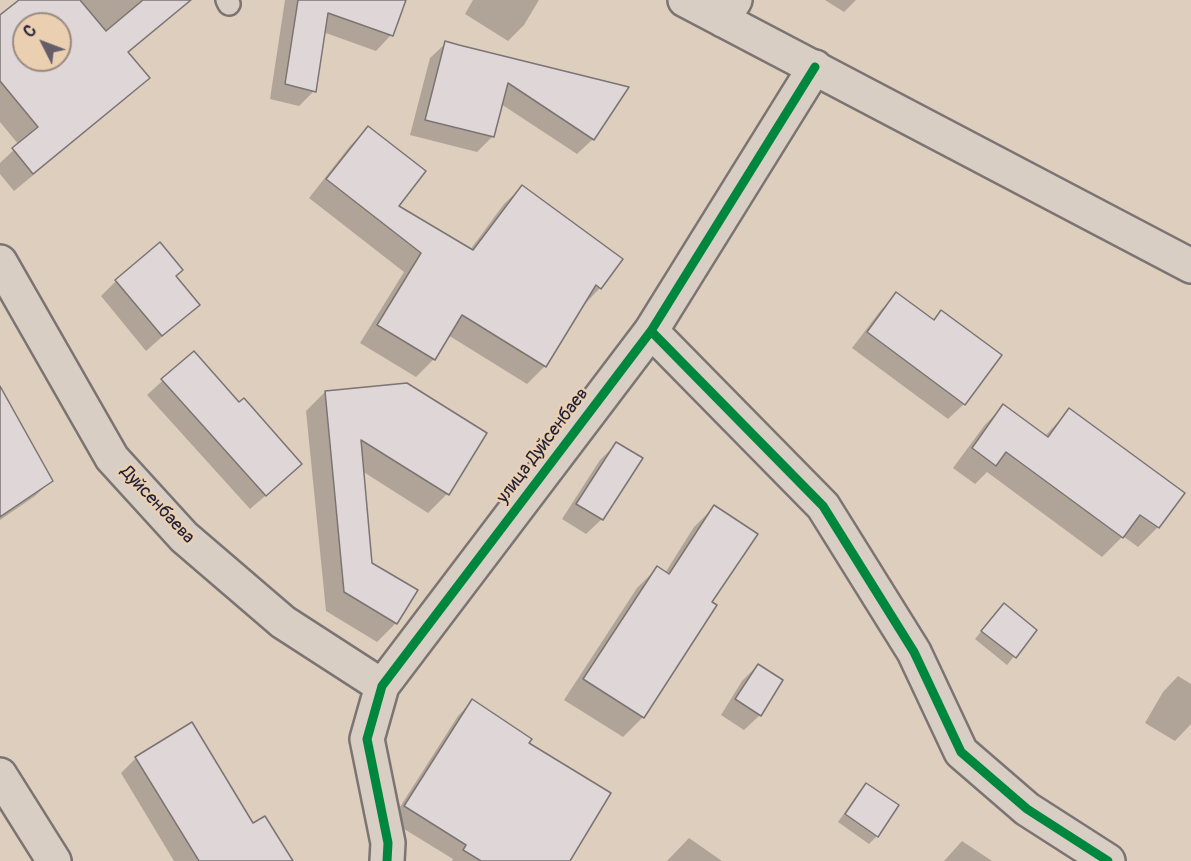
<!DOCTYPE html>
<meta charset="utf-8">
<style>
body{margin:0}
#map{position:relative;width:1191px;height:861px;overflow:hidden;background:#ddcebe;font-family:Pangolin,sans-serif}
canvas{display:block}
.north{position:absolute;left:12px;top:12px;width:60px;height:60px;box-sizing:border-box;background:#eacfb1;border:2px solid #9a8a82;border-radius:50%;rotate:312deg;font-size:16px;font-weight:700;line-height:24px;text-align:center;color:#22223b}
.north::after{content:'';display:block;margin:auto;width:21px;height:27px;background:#635e69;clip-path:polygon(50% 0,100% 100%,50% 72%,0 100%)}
</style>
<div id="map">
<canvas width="1191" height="861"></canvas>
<div class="north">С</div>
</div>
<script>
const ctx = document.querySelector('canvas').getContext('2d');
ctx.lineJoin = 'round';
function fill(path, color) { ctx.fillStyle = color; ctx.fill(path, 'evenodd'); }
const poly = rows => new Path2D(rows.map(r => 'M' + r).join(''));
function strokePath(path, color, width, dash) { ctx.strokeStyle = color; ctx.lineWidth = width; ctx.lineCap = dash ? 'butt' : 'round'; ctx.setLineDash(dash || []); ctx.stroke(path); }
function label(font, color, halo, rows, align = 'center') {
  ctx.font = font + ' Pangolin,sans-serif'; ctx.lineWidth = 5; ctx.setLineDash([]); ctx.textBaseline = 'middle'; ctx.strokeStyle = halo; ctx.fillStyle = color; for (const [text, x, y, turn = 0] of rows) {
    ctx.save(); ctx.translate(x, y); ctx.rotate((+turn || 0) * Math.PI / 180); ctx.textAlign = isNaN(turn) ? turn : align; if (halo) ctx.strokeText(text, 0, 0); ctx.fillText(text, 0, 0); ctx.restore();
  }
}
fill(poly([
 [21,0,177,0,181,6,163,24,128,53,148,78,129,96,14,191,0,174,0,163,19,145,0,122,0,17],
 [24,24,60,24,60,60,24,60],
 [285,0,404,0,391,35,376,51,323,32,314,91,299,106,270,99],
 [473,0,539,0,524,25,508,41,465,14],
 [825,0,856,0,844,12],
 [446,43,626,88,593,139,577,154,501,104,492,137,477,152,410,135,430,58],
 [368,128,397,206,470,250,504,204,522,187,600,288,583,306,545,366,527,384,448,335,434,359,416,377,360,343,404,272,309,198,350,146],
 [174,276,198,305,146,351,101,296,116,281],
 [896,294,933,321,942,312,964,404,948,419,852,348,881,310],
 [193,353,239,404,286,478,250,509,147,395],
 [0,389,51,481,35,496,0,520],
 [325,392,447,494,428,513,362,471,371,563,396,623,377,642,326,611,306,411],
 [1003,406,1045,436,1069,410,1183,494,1158,527,1138,547,1123,536,1102,557,987,472,975,484,953,468,984,426],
 [616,444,602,519,586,534,562,519,600,460],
 [714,507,710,602,643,717,623,737,564,700,637,588,657,568,665,573,694,527],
 [996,613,1035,630,1007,665,975,639],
 [758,665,760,715,744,730,721,715,742,681],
 [1178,676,1191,684,1191,724,1175,741,1145,723,1163,692],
 [472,701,527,743,568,861,452,861,453,859,391,821,458,716],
 [136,758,253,825,291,861,174,861,121,773],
 [866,785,877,836,869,844,838,822,859,792],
 [689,838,722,861,667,861],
 [962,841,992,861,944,861]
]), '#0003');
const building = poly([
 [19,0,80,0,106,31,143,0,191,0,128,52,150,78,33,174,12,148,38,127,0,81,0,15,19,0],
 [24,24,60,24,60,60,24,60,24,24],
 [298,0,406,0,393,36,328,13,316,92,285,84,298,0],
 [445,41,459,45,629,87,594,140,508,83,494,137,425,120,445,41],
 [368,126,426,171,399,206,473,250,522,185,623,259,601,289,596,285,546,367,462,315,435,360,377,325,421,253,326,179,368,126],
 [160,242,183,270,176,276,200,305,162,336,115,280,160,242],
 [896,292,934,320,941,310,1002,355,965,405,867,332,896,292],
 [194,351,239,402,244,398,302,464,266,496,161,379,194,351],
 [407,383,487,433,449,495,361,440,372,563,418,590,397,624,344,592,325,391,407,383],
 [0,386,53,481,0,517,0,386],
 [1003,404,1048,437,1069,408,1185,493,1159,528,1140,515,1123,538,1006,452,996,466,972,448,1003,404],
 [616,442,643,458,603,520,576,504,616,442],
 [714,505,758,534,712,602,717,605,644,718,583,679,657,566,669,574,714,505],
 [1004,603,1037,630,1016,658,981,631,1004,603],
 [758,664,783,680,761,716,735,699,758,664],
 [472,699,532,739,529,743,611,793,570,861,481,861,463,850,466,845,404,806,472,699],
 [192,722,253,823,265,816,293,861,199,861,135,757,192,722],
 [866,783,899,805,878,837,845,814,866,783]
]);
fill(building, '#dfd6d8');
strokePath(building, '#7b7472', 1.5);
const service = poly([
 [227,0,229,4]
]);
const minor = poly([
 [723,20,735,0],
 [0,262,112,458,184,537,283,622,382,686],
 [651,331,823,506,914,652,961,752,1027,809,1108,861],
 [0,775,54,861],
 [387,861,388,843,367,739,382,686,651,331,815,67]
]);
const tertiary = poly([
 [685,0,1191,266]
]);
strokePath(service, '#7b7472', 26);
strokePath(minor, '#7b7472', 38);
strokePath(tertiary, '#7b7472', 38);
strokePath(service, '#d8cec3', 21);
strokePath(minor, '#d8cec3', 33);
strokePath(tertiary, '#d8cec3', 33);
strokePath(poly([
 [651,331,823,506,914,652,961,752,1027,809,1108,861],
 [387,861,388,843,367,739,382,686,651,331,815,67]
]), '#00873e', 9);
label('18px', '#22223b', '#eacfb1', [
 ["улица Дуйсенбаев",543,446,-53],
 ["Дуйсенбаева",157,505,47]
]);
</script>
